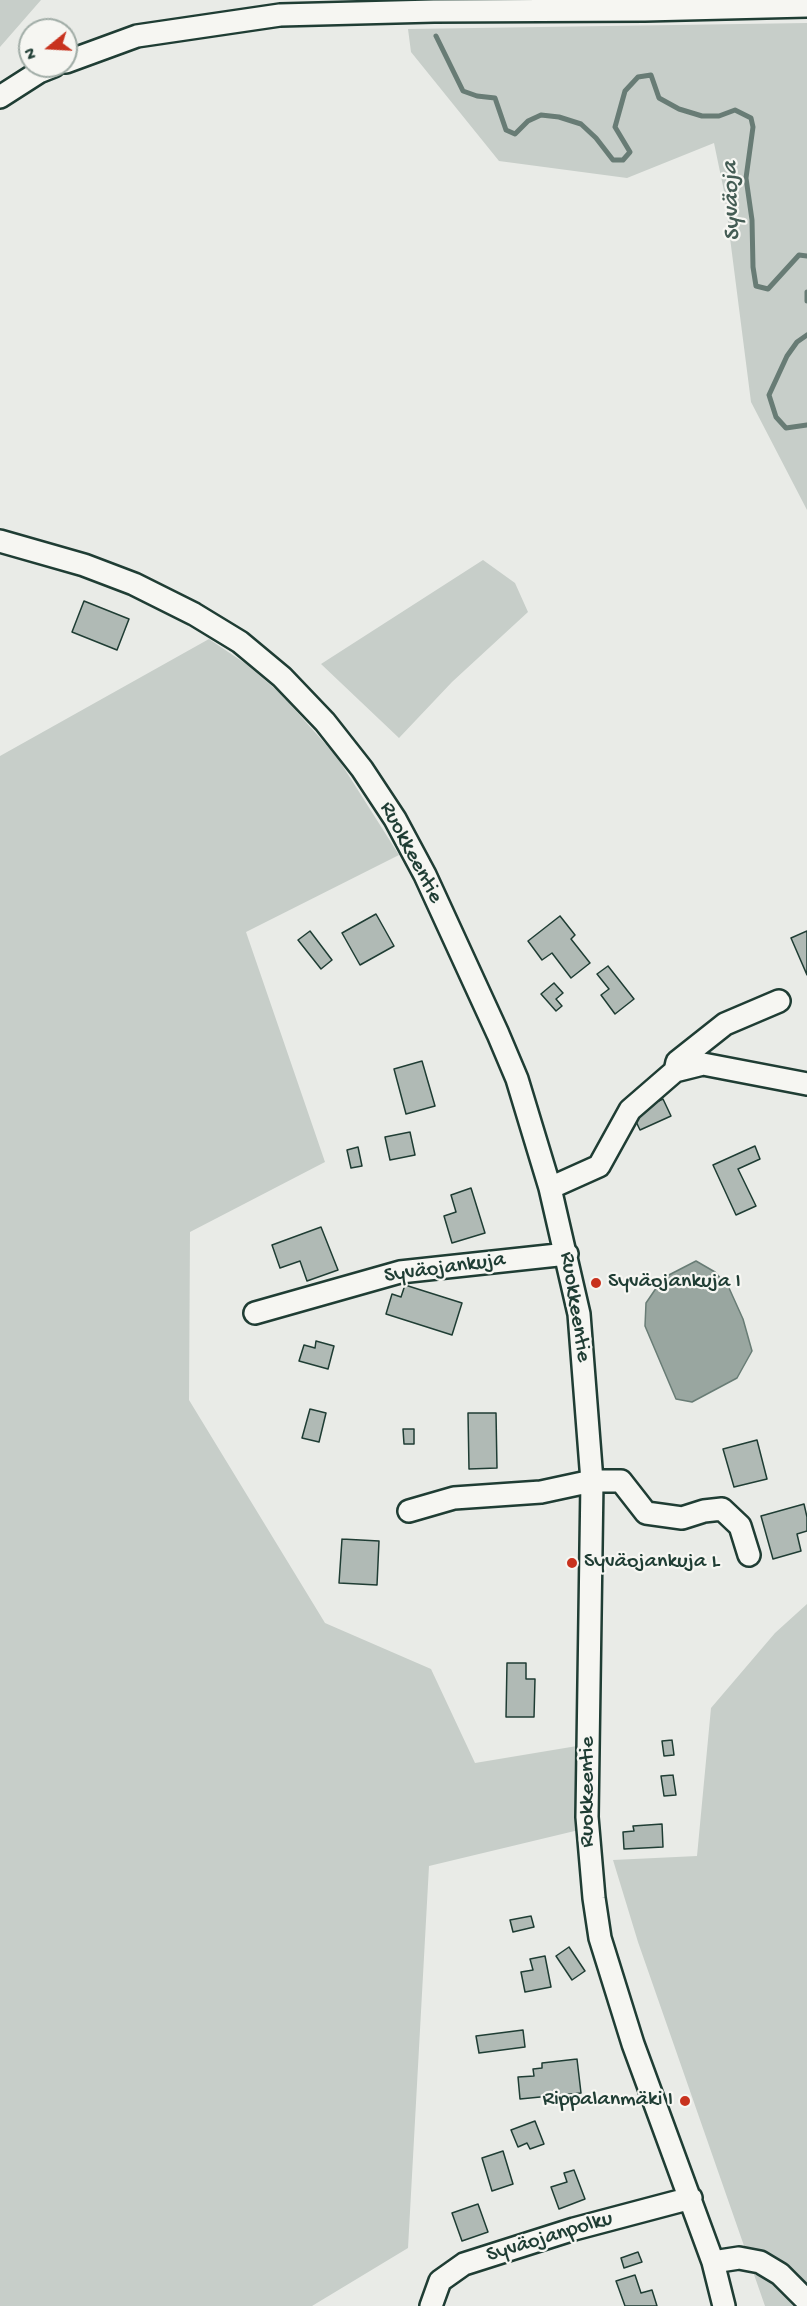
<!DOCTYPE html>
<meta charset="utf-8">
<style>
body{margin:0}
#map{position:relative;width:807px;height:2306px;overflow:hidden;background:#e9ebe7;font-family:"Gochi Hand",sans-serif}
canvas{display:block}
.north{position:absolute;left:18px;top:18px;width:60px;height:60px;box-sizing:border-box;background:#f6f6f2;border:2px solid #a0aca6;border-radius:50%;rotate:252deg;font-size:16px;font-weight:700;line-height:24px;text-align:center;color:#1f3d34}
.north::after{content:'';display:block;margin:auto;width:21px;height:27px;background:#c8321e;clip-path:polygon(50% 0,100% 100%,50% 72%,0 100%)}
</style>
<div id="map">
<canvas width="807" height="2306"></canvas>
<div class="north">N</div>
</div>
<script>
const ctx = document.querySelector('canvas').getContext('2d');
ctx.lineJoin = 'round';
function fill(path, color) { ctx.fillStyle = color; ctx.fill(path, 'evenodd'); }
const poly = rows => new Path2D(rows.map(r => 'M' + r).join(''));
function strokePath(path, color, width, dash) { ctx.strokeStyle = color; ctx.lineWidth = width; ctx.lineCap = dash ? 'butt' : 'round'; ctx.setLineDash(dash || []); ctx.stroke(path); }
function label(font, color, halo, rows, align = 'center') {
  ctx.font = font + ' "Gochi Hand",sans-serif'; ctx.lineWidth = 4.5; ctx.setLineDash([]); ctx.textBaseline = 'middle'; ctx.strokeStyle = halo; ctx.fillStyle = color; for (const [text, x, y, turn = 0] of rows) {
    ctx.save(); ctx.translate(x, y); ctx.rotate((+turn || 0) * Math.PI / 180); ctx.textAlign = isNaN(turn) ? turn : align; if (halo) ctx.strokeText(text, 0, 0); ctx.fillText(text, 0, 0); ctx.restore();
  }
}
fill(poly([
 [0,0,41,0,0,47],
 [807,23,807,510,751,402,724,191,714,143,627,178,499,161,411,52,408,29],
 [483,560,515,583,528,612,452,682,399,738,321,664],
 [209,639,246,664,280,693,337,757,399,855,246,932,325,1162,190,1232,189,1400,325,1623,431,1669,475,1763,583,1745,583,1829,429,1866,408,2248,312,2306,0,2306,0,756],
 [807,1604,807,2306,765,2306,638,1942,613,1860,697,1856,711,1708,775,1633]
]), '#c7cec9');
const water = poly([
 [696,1261,715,1272,729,1288,743,1319,752,1351,737,1378,692,1402,676,1399,645,1326,646,1303,663,1278,696,1261]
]);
fill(water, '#99a6a0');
strokePath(water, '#687c75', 1.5);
strokePath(poly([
 [436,36,463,91,477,96,495,98,506,130,515,134,528,121,541,115,559,117,581,124,596,138,613,160,623,160,630,152,615,127,625,91,638,77,651,75,659,98,679,109,702,116,719,116,735,110,751,118,753,127,746,178,752,220,753,267,756,286,768,289,799,255,807,256],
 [807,292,807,301],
 [807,335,797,342,787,356,769,395,776,417,786,428,807,425]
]), '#687c75', 5);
const building = poly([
 [84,601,129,619,117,650,72,632,84,601],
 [376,914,394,946,360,965,342,933,376,914],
 [560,916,575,935,571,939,590,963,571,978,552,953,542,960,528,941,560,916],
 [310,931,332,960,321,969,298,940,310,931],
 [807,931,807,975,791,938,807,931],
 [608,966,634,999,615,1014,601,995,609,989,597,974,608,966],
 [554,983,563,993,556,999,562,1006,556,1011,541,994,554,983],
 [422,1061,435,1106,406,1114,394,1069,422,1061],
 [663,1099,671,1116,640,1130,632,1113,663,1099],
 [410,1132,415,1155,390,1160,385,1137,410,1132],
 [755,1146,760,1159,738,1169,756,1206,736,1215,713,1165,755,1146],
 [358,1147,362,1166,351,1168,347,1150,358,1147],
 [471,1188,485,1233,452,1243,444,1216,456,1212,451,1195,471,1188],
 [321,1227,338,1270,307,1281,300,1261,280,1268,272,1245,321,1227],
 [405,1285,462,1303,452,1335,386,1314,392,1294,401,1297,405,1285],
 [316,1341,334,1346,328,1369,299,1361,304,1345,315,1348,316,1341],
 [310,1409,326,1413,319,1442,302,1438,310,1409],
 [468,1413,496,1413,497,1468,469,1469,468,1413],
 [403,1429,414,1429,414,1444,404,1444,403,1429],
 [757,1440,767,1479,734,1487,723,1449,757,1440],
 [804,1504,807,1517,807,1531,797,1534,801,1551,773,1559,761,1516,804,1504],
 [342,1539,379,1541,377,1585,339,1583,342,1539],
 [507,1663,526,1663,526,1679,535,1679,534,1717,506,1717,507,1663],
 [672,1740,674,1755,664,1756,662,1741,672,1740],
 [673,1775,676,1795,664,1796,661,1776,673,1775],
 [662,1824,663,1847,624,1849,623,1832,634,1831,633,1826,662,1824],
 [531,1916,534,1927,513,1932,510,1920,531,1916],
 [569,1947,585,1971,572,1980,556,1956,569,1947],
 [545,1956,551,1987,525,1992,521,1972,533,1970,530,1959,545,1956],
 [523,2030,525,2047,479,2053,476,2036,523,2030],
 [577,2059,581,2093,520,2099,518,2077,534,2076,533,2069,542,2068,542,2063,577,2059],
 [535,2121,544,2144,530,2149,527,2143,518,2147,511,2130,535,2121],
 [503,2151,513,2184,492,2191,482,2158,503,2151],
 [574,2170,585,2199,559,2209,551,2187,567,2182,564,2173,574,2170],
 [478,2204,488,2232,462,2241,452,2213,478,2204],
 [638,2252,642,2262,624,2268,621,2258,638,2252],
 [635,2275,641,2293,652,2290,657,2306,625,2306,616,2281,635,2275]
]);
fill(building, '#b0bab5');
strokePath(building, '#1f3d34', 1.5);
const minor = poly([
 [66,62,137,36,280,15,434,11,645,10,807,6],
 [0,97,39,72,54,66],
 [0,541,84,565,134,584,194,614,240,642,282,677,325,722,362,769,395,819,425,875,498,1034,517,1079,550,1188,579,1314,592,1481,587,1817,594,1898,600,1938,633,2044,713,2262,724,2306],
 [675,1071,677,1062,725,1024,779,1001],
 [550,1188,599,1166,630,1110,675,1071,703,1064,807,1084],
 [255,1313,400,1272,567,1254],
 [409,1511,454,1498,541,1492,592,1481,621,1481,646,1513,682,1518,704,1511,722,1509,740,1526,749,1555],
 [713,2262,739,2258,760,2262,780,2274,807,2301],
 [431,2306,440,2281,464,2264,574,2229,691,2198]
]);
strokePath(minor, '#1f3d34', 26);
strokePath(minor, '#f6f6f2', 21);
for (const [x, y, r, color] of [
 [596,1283,6,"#c8321e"],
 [572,1563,6,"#c8321e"],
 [685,2101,6,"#c8321e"]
]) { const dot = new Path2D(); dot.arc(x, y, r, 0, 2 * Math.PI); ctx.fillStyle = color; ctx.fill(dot); strokePath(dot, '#f6f6f2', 2); }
label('22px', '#1f3d34', '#f6f6f2', [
 ["Ruokkeentie",410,853,62],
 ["Syväojankuja",445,1269,-8],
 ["Ruokkeentie",574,1307,81],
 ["Ruokkeentie",589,1792,-90],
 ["Syväojanpolku",550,2238,-17]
]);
label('22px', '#1f3d34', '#f6f6f2', [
 ["Syväojankuja I",608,1283],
 ["Syväojankuja L",584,1563],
 ["Rippalanmäki I",673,2101,"right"]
], 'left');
label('italic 24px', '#445c54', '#f6f6f2', [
 ["Syväoja",733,201,-92]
]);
</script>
